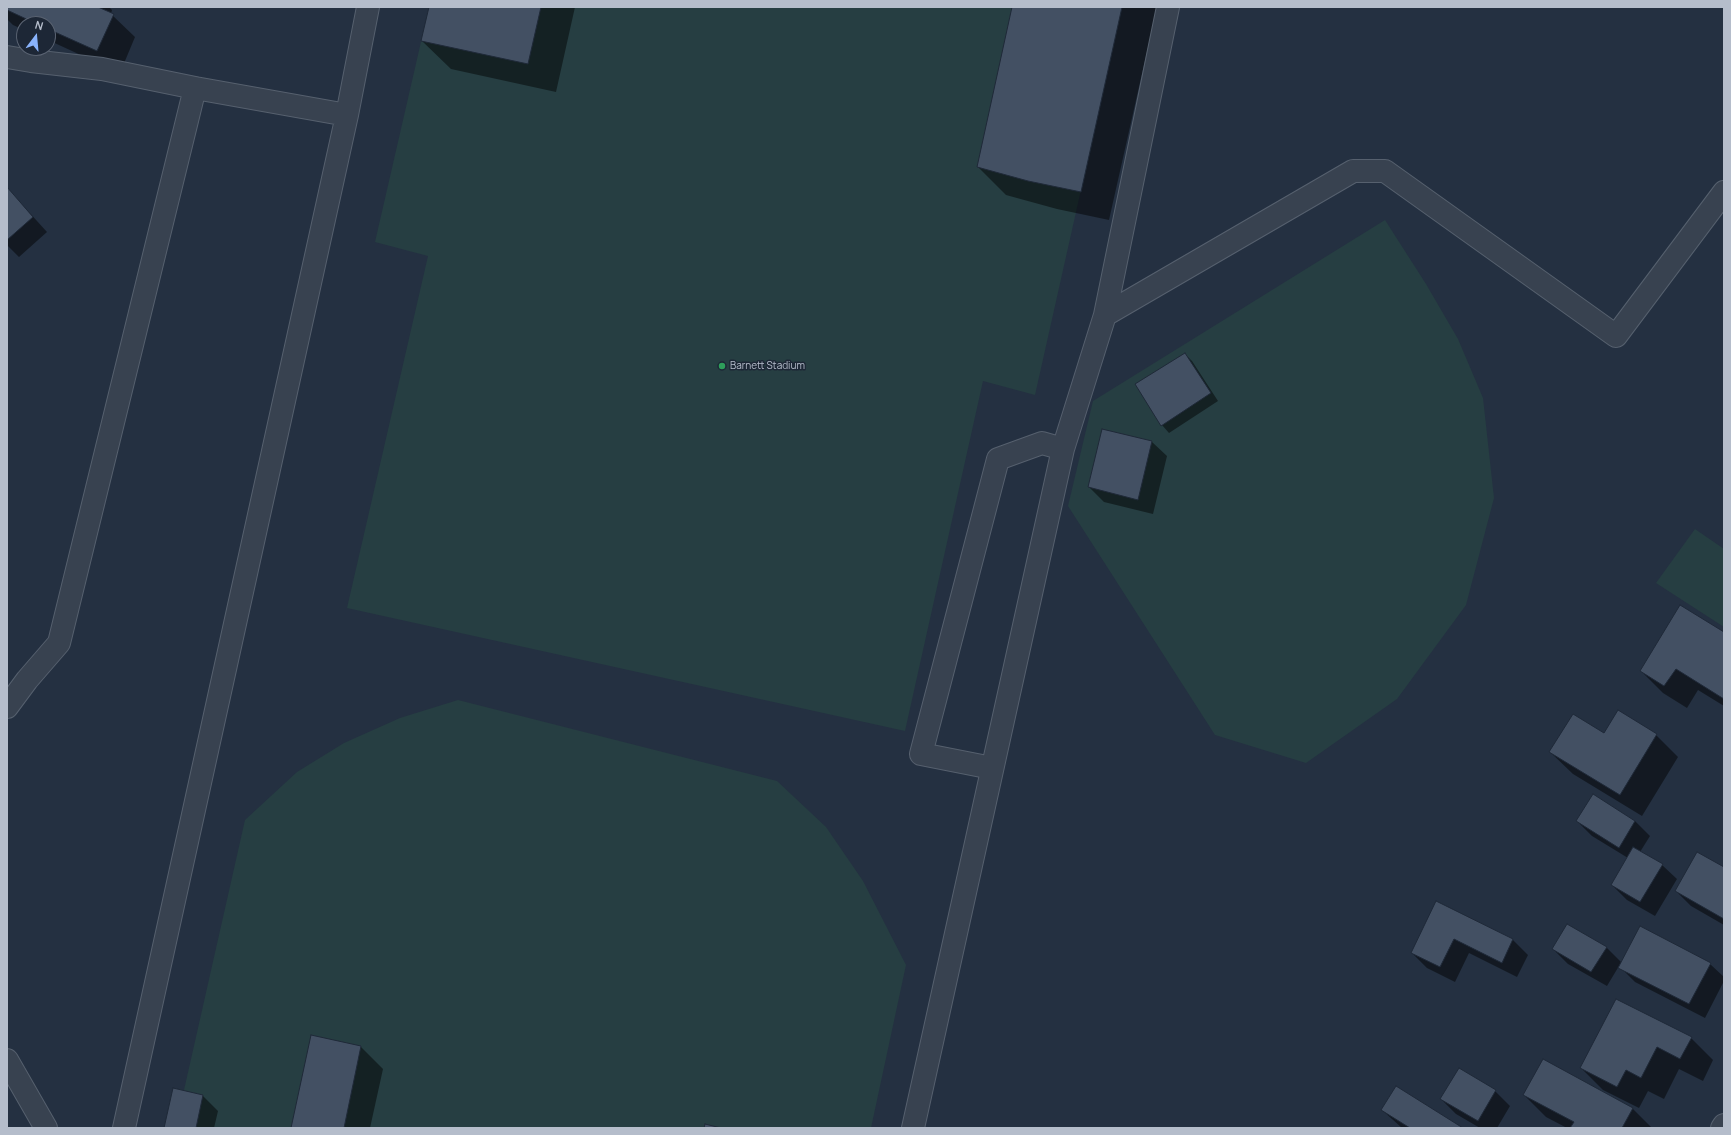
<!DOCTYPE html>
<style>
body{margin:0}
#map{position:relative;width:1731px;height:1135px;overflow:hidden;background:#243041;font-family:Manrope,sans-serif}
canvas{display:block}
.frame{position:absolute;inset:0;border:8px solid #b5bdcb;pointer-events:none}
.north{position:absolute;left:16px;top:16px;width:40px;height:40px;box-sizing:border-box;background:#1d2736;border:1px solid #5a6372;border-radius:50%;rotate:16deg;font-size:11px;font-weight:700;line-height:16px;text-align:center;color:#b5bdcb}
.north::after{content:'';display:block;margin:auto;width:14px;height:18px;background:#89b3fc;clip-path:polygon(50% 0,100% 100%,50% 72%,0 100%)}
</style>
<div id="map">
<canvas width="1731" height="1135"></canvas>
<div class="frame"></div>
<div class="north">N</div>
</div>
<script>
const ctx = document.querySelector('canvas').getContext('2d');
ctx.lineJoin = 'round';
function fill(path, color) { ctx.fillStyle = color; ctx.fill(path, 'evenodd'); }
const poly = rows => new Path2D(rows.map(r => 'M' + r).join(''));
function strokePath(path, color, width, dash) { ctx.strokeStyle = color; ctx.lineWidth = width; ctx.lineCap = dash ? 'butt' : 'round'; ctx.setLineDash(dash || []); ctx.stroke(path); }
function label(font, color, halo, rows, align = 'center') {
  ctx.font = font + ' Manrope,sans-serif'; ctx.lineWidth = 3; ctx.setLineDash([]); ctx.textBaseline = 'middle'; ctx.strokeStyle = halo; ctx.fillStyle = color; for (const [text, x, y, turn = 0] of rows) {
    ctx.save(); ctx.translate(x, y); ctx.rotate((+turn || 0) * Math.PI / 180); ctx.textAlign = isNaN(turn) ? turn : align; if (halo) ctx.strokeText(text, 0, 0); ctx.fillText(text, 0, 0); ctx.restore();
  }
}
fill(poly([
 [429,7,1122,7,1035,395,983,381,905,731,347,608,428,256,375,242],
 [1385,220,1426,284,1458,339,1483,398,1494,498,1466,605,1397,699,1306,763,1215,735,1068,506,1093,401],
 [1695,529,1724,549,1724,627,1656,583],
 [458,700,777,781,826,827,863,881,906,965,871,1128,164,1128,173,1088,184,1090,245,820,297,772,344,743,400,718]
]), '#263e42');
fill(poly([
 [7,7,109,7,112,10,111,14,135,37,120,73,48,40,48,24,24,24,24,30,13,25,7,19],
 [430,7,575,7,556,92,451,69,422,41],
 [1013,7,1157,7,1109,220,1057,209,1006,195,978,167],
 [7,188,47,232,19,257,7,245],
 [1185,354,1192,361,1218,401,1169,433,1162,425],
 [1152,442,1167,456,1153,514,1104,502,1089,487],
 [1724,633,1724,706,1698,690,1687,708,1663,693,1641,671],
 [1618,712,1656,735,1678,757,1642,816,1573,774,1550,752,1605,734],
 [1577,821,1635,821,1650,836,1640,852,1662,865,1677,879,1655,916,1627,900,1612,885,1628,858,1592,836],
 [1724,868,1724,925,1691,906,1676,891],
 [1437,902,1513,940,1528,955,1517,977,1469,953,1455,982,1427,968,1412,953],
 [1606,947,1622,963,1710,964,1724,977,1724,981,1705,1018,1635,982,1619,966,1607,986,1568,964,1553,949],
 [1616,1000,1691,1038,1713,1060,1703,1081,1679,1069,1664,1099,1648,1091,1639,1108,1603,1090,1581,1068],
 [312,1037,361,1047,383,1069,370,1128,292,1128],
 [1543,1060,1633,1109,1652,1128,1567,1128,1546,1117,1524,1095],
 [174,1089,203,1096,218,1111,214,1128,165,1128],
 [1495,1091,1510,1106,1497,1128,1480,1128,1456,1114,1441,1099],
 [1382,1110,1461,1128,1402,1128]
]), '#0007');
const building = poly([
 [7,7,98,7,114,14,97,51,48,29,48,24,37,24,7,10,7,7],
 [429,7,541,7,528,64,421,41,429,7],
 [1012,7,1122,7,1081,192,1028,181,977,167,1012,7],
 [7,187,33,217,7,240,7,187],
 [1185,353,1211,393,1161,426,1135,384,1185,353],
 [1102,429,1152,441,1138,500,1088,487,1102,429],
 [1680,605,1724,632,1724,699,1676,669,1664,686,1640,671,1680,605],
 [1618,710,1657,734,1620,795,1549,752,1573,714,1604,733,1618,710],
 [1593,794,1635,821,1619,848,1576,821,1593,794],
 [1633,847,1663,864,1640,902,1611,885,1633,847],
 [1697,852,1724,867,1724,919,1675,891,1697,852],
 [1436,901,1513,939,1502,963,1454,939,1440,967,1411,953,1436,901],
 [1567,924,1607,947,1591,972,1552,949,1567,924],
 [1640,926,1711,963,1689,1004,1618,968,1640,926],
 [1616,999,1692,1037,1680,1059,1657,1047,1641,1078,1626,1070,1617,1087,1580,1068,1616,999],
 [311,1035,361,1046,344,1128,291,1128,311,1035],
 [1543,1059,1633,1108,1622,1128,1570,1128,1574,1122,1523,1095,1543,1059],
 [1459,1068,1496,1090,1478,1121,1440,1099,1459,1068],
 [1396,1086,1463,1128,1410,1128,1381,1110,1396,1086],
 [173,1088,203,1095,196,1128,164,1128,173,1088],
 [705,1124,721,1128,704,1128,705,1124]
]);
fill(building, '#435063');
strokePath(building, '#1f2938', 1);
const minor = poly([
 [7,57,31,61,102,69,195,88,347,115],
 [1105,315,1353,171,1385,171,1616,336,1724,192],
 [7,707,27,680,59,643,195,88],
 [992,768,921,754,998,459,1042,443,1063,449],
 [7,1060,46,1128],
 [124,1128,347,115,368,7],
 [913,1128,1063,449,1105,315,1168,7],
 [1722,1128,1724,1125]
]);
strokePath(minor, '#56606e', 24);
strokePath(minor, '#384250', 22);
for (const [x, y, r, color] of [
 [722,366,4,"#2e9e5b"]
]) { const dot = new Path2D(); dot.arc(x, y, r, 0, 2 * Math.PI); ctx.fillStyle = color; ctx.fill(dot); strokePath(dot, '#1d2736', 1.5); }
label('10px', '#b5bdcb', '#1d2736', [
 ["Barnett Stadium",730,366]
], 'left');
</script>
